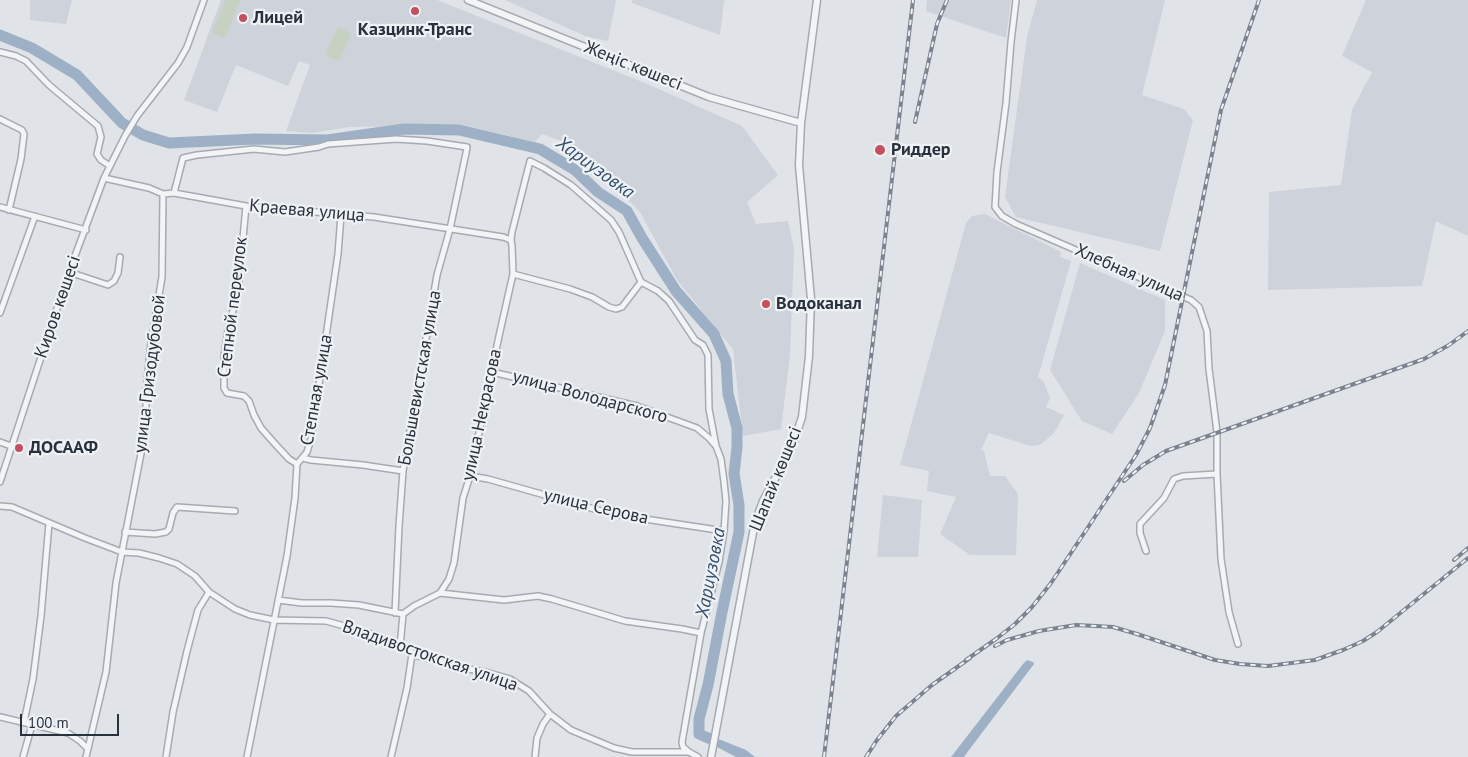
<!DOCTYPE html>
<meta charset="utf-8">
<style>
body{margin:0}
#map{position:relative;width:1468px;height:757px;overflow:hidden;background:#e0e3e8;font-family:"PT Sans",sans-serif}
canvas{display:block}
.scale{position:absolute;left:20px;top:714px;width:99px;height:22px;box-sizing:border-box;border:2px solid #2a313e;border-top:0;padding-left:6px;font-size:15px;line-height:18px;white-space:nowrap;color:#2a313e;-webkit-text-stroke:4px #eff2f5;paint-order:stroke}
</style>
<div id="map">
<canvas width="1468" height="757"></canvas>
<div class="scale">100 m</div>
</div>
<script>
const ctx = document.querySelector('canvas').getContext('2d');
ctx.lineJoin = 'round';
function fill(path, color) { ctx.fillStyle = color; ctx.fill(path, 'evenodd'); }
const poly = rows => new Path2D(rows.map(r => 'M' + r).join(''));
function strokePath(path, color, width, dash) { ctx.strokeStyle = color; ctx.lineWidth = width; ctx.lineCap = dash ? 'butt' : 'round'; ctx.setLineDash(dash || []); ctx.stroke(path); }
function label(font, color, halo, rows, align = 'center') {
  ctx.font = font + ' "PT Sans",sans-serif'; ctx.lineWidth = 4.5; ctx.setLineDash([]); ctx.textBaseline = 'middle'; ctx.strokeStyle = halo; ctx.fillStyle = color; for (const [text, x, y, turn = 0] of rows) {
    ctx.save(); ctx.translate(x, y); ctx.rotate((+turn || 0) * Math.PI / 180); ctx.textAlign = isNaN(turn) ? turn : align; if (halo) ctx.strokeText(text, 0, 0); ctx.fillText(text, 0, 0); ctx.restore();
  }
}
fill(poly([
 [30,0,72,0,66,24,30,20],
 [221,0,437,0,645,83,742,126,778,175,747,202,756,224,788,221,794,249,790,355,781,429,743,436,733,349,677,280,640,212,577,147,542,134,535,142,463,125,349,127,312,133,286,131,310,65,299,61,288,86,236,65,217,112,184,100],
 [505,0,616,0,608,41,585,36],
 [632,0,724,0,720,35,632,3],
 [927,0,1011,0,1006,38,926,11],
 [1037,0,1165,0,1142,95,1184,109,1193,120,1160,251,1016,217,1005,197,1027,37],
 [1366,0,1468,0,1468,236,1436,221,1422,286,1268,290,1269,192,1341,185,1352,110,1372,72,1342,56],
 [985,214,1061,252,1060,257,1071,261,1038,377,1044,382,1050,398,1046,407,1064,415,1054,433,1040,445,1031,446,989,433,981,450,984,451,990,476,1005,476,1018,494,1016,555,970,555,940,534,956,497,927,491,929,471,900,465,966,223,972,216],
 [1080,263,1165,300,1165,331,1139,393,1112,434,1082,421,1050,370],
 [883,495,922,500,918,557,877,557]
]), '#ced2da');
fill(poly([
 [225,0,240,0,225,38,212,33],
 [339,27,350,33,351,35,340,59,338,61,327,56,326,53,337,28]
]), '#c6d1c2');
fill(poly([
 [1027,660,1033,662,1034,664,969,750,964,757,951,757,1023,664],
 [701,732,746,750,755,757,736,757,700,738]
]), '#9eb0c5');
strokePath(poly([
 [0,35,32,48,77,75,122,123,143,135,169,143,255,139,327,140,404,129,459,130,540,149,575,170,598,192,627,211,642,238,676,291,714,334,726,361,728,394,737,428,737,447,734,474,739,505,739,532,722,612,708,685,699,719,699,734,713,740]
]), '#9eb0c5', 11);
const minor = poly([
 [1016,0,1011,42,1006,103,997,172,995,207,1002,216,1016,224,1191,300,1199,307,1207,331,1209,369,1217,432,1217,474,1221,559,1229,612,1238,644],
 [0,52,16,56,26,61,49,85,98,126,101,137,97,154,101,160,110,166],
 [0,119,22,130,24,134,21,159,9,210],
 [104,178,149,188,163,194,174,193,246,206,374,217,503,237,511,240],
 [174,193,183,158,197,155,254,149,285,152,319,147,328,144,396,139,427,141,467,147,466,153,450,229,437,275,403,471,399,526,395,613],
 [246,206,238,291,228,330,224,356,224,388,227,393,244,396,249,401,254,415,261,428,276,445,289,459,297,464],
 [0,207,86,230],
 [69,272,108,285,114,281,118,273,120,257],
 [513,274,570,289,592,297,609,307,616,309,622,307,641,282],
 [0,313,35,216],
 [492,372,637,406,697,428,709,438,716,446,721,459,724,482,726,501,724,531,719,562,701,633,682,742,683,747,689,752,698,757],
 [0,442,11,446],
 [303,458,311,460,363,465,403,471],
 [470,476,488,479,612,514,724,531],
 [0,482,69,272,104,178,125,136,137,116,178,63,187,47,204,0],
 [0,506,12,507,85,538,122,552,139,553,159,558,177,564,195,576,209,592,235,609,250,615,274,620,326,621,366,632,396,644,418,656,454,666,489,673,510,679,529,691,550,714,571,730,614,748,632,752,689,752],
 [125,532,155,534,166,532,169,529,173,513,177,507,235,511],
 [1146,551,1140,533,1140,524,1164,498,1174,479,1183,476,1217,474],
 [440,593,504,600,538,596,552,599,625,621,682,629,701,633],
 [278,600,302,603,331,603,359,605,403,614],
 [400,647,403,614,414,606,440,593,449,579,454,563,463,498,470,476,499,336,513,274,512,246,511,240,512,232,530,161,544,168,571,185,611,220,619,232,641,282,658,291,669,301,695,340,703,345,708,355,709,409,716,446],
 [0,717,68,733,80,741,88,749],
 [24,722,33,679,41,616,49,523],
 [23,757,32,725],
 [86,757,106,672,116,583,143,443,146,417,146,392,151,343,162,277,163,194],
 [166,757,173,712,187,651,198,610,209,592],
 [247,757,287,556,295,498,297,464,307,452,311,439,338,254,341,215],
 [391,757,407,688,412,654],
 [535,757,537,738,543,724,550,714]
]);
const tertiary = poly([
 [468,0,709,97,801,123],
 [711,757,755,522,763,501,773,482,786,460,794,441,802,417,809,356,811,299,799,165,801,123,817,0]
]);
strokePath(minor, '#a6aab2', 8);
strokePath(tertiary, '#a6aab2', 9);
strokePath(minor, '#f2f4f6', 5);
strokePath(tertiary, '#f2f4f6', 6);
const rail = poly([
 [915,122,937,24,947,0],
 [1124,481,1143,465,1166,451,1424,359,1449,345,1468,331],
 [1454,560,1468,548],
 [995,646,1007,640,1039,631,1076,625,1096,626,1113,627,1137,634,1215,660,1240,664,1268,666,1315,660,1343,650,1363,641,1377,632,1468,558],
 [966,660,996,639,1015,624,1032,607,1051,583,1136,455,1150,428,1165,385,1221,110,1259,0],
 [824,757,913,0],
 [866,757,877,740,896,716,932,685,970,658]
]);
strokePath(rail, '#7b8390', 4);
strokePath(rail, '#eff2f5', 2, [5.5]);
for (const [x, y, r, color] of [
 [415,11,5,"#c34f5f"],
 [243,18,5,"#c34f5f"],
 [880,150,6,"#c34f5f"],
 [766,304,5,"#c34f5f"],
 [19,448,5,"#c34f5f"]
]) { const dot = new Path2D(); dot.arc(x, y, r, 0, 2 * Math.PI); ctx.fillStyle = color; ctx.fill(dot); strokePath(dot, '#eff2f5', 2); }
label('bold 18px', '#2a313e', '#eff2f5', [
 ["Лицей",253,18],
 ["Казцинк-Транс",415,30,"center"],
 ["Риддер",891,150],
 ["Водоканал",776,304],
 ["ДОСААФ",29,448]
], 'left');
label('18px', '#2a313e', '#eff2f5', [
 ["Жеңіс көшесі",633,66,22],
 ["Краевая улица",307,211,5],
 ["Хлебная улица",1129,273,24],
 ["Киров көшесі",58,307,-71],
 ["Степной переулок",233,307,-83],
 ["улица Гризодубовой",150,374,-83],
 ["Большевистская улица",420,378,-80],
 ["Степная улица",317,390,-80],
 ["улица Володарского",590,397,15],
 ["улица Некрасова",482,415,-78],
 ["Шапай көшесі",776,479,-68],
 ["улица Серова",596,507,13],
 ["Владивостокская улица",430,656,19]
]);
label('italic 19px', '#374f6e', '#eff2f5', [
 ["Хариузовка",595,168,36],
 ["Хариузовка",711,573,-79]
]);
</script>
